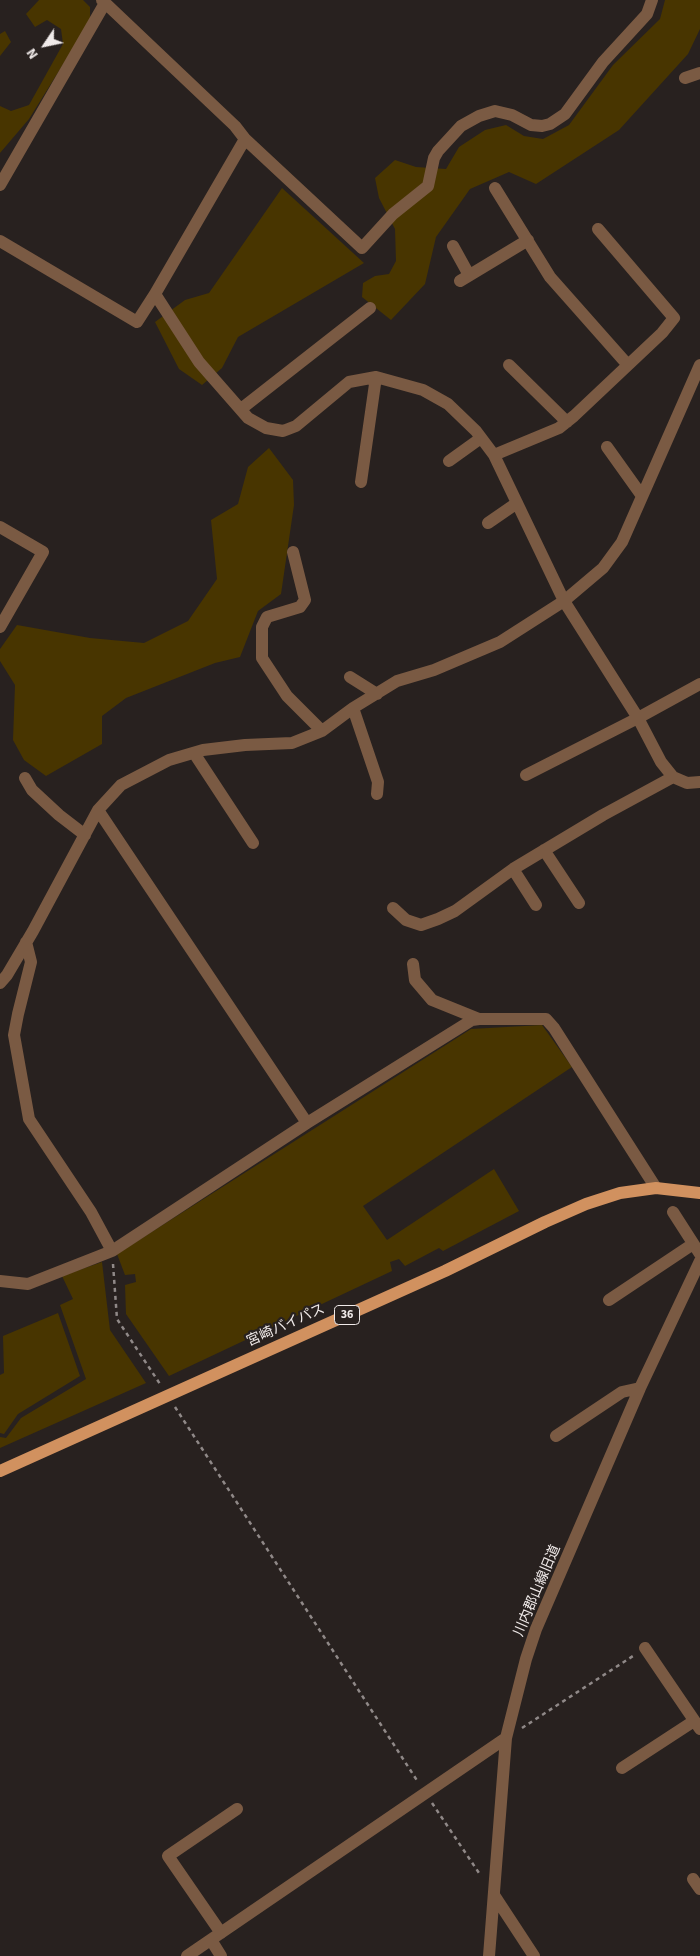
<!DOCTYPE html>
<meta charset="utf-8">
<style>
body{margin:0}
#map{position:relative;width:700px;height:1956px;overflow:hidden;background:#28211f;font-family:"Source Sans 3",sans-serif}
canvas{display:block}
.north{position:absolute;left:20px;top:20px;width:50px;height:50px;-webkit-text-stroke:4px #28211f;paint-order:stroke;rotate:236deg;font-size:14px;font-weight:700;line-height:20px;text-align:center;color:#f0eae9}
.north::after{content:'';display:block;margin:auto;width:18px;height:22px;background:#f0eae9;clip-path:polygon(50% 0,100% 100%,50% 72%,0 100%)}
</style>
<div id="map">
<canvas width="700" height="1956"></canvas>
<div class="north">N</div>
</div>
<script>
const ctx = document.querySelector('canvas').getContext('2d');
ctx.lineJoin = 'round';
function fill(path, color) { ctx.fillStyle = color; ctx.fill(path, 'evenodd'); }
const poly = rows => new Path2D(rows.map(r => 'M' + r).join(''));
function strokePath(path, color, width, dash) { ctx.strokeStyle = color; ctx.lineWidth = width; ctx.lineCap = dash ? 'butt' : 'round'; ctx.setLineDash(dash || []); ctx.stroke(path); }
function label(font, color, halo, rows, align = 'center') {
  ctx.font = font + ' "Source Sans 3","Noto Sans JP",sans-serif'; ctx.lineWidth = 4.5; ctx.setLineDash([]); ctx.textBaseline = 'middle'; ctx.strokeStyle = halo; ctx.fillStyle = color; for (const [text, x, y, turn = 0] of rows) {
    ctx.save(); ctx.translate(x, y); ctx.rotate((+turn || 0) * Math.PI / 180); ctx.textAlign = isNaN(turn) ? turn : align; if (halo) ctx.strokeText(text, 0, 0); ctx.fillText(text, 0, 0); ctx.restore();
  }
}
fill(poly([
 [39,0,83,0,90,7,90,21,29,119,0,153,0,106,11,111,29,105,63,44,61,29,47,20,35,27,26,14],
 [665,0,700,0,700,29,688,54,619,130,536,184,509,172,470,189,436,237,425,284,391,320,362,297,363,283,375,276,389,274,396,261,395,229,379,198,375,178,395,160,416,167,446,169,459,147,485,130,506,125,524,136,543,139,569,125,613,65,660,19],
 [5,31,11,42,0,56,0,34],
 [282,188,364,263,238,337,222,368,202,385,179,369,155,322,185,300,209,293],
 [269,448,293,480,294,505,281,594,258,611,240,657,215,663,126,698,102,716,102,744,46,776,24,760,13,740,15,685,0,661,0,649,17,625,90,638,144,643,188,621,217,579,211,520,238,504,248,467],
 [542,1025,572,1067,363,1206,387,1240,494,1169,519,1211,443,1251,439,1248,405,1266,399,1259,390,1262,392,1271,169,1376,126,1314,125,1285,136,1282,135,1274,125,1275,117,1254,471,1029],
 [102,1262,110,1330,146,1383,0,1448,0,1437,6,1438,21,1418,86,1379,60,1305,73,1299,62,1276],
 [58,1313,80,1376,18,1414,4,1434,0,1433,0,1375,4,1373,3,1336]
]), '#483500');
strokePath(poly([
 [113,1264,117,1319,160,1384],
 [175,1407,418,1782],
 [522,1728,633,1656],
 [432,1803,481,1876]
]), '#908988', 2.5, [4, 4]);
strokePath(poly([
 [102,0,235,126,245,139,362,248,393,214,428,186,434,158,438,151,461,126,479,116,495,111,512,115,531,125,542,126,550,124,565,114,603,62,647,14,652,0],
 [685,78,700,73],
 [0,185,105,3],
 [495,188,550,277,627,364],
 [0,241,137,322,155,294,199,362,248,418,266,428,283,431,296,426,349,382,376,377,423,390,448,404,476,431,494,455,564,601,638,718,661,762,673,777,687,783,700,782],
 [453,246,469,275],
 [460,281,528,240],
 [155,294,245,139],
 [509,365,567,422],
 [241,409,370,308],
 [607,447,642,496],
 [494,455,559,428,574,416,662,333,674,318,598,229],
 [449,461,481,438],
 [361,482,376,377],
 [488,523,517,503],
 [0,527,43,552,0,627],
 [293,552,305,600,300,607,267,617,262,627,262,658,287,696,322,731],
 [350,677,377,694],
 [353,708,378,782,377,794],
 [194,753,253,843],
 [526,775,638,718,700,684],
 [25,778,32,790,59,815,85,835],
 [98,810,307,1123],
 [544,850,579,903],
 [536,905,513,869,603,815,673,777],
 [393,908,406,920,421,925,438,919,455,911,513,869],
 [26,942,31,962,18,1014,14,1035,29,1119,91,1212,112,1251],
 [413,964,415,980,432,1000,479,1019],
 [0,983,7,975,33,931,98,810,121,785,169,760,203,750,245,745,292,743,322,731,353,708,397,681,434,670,500,642,564,601,603,568,622,542,700,365],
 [673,1212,700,1254],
 [0,1281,28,1284,112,1251,307,1123,472,1020,479,1019,546,1019,554,1028,656,1188],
 [609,1300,693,1244],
 [556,1436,622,1392,640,1388],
 [645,1648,700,1729],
 [622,1768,694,1721],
 [693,1879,700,1889],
 [494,1895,534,1956],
 [221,1933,168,1856,237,1809],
 [211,1940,221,1956],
 [187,1956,506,1738],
 [489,1956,506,1738,526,1659,536,1629,640,1388,700,1261]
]), '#7a5a43', 12);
strokePath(poly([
 [0,1471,445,1271,545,1222,586,1204,620,1193,656,1188,700,1193]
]), '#d1915f', 12);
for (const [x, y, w] of [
 [347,1315,25]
]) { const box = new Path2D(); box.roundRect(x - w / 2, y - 9.5, w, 19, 4); ctx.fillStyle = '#28211f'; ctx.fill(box); strokePath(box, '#f0eae9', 1); }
label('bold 12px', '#f0eae9', null, [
 ["36",347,1315]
]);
label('14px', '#f0eae9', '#28211f', [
 ["宮崎バイパス",286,1326,-24],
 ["川内郡山線旧道",538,1591,-67]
]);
</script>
